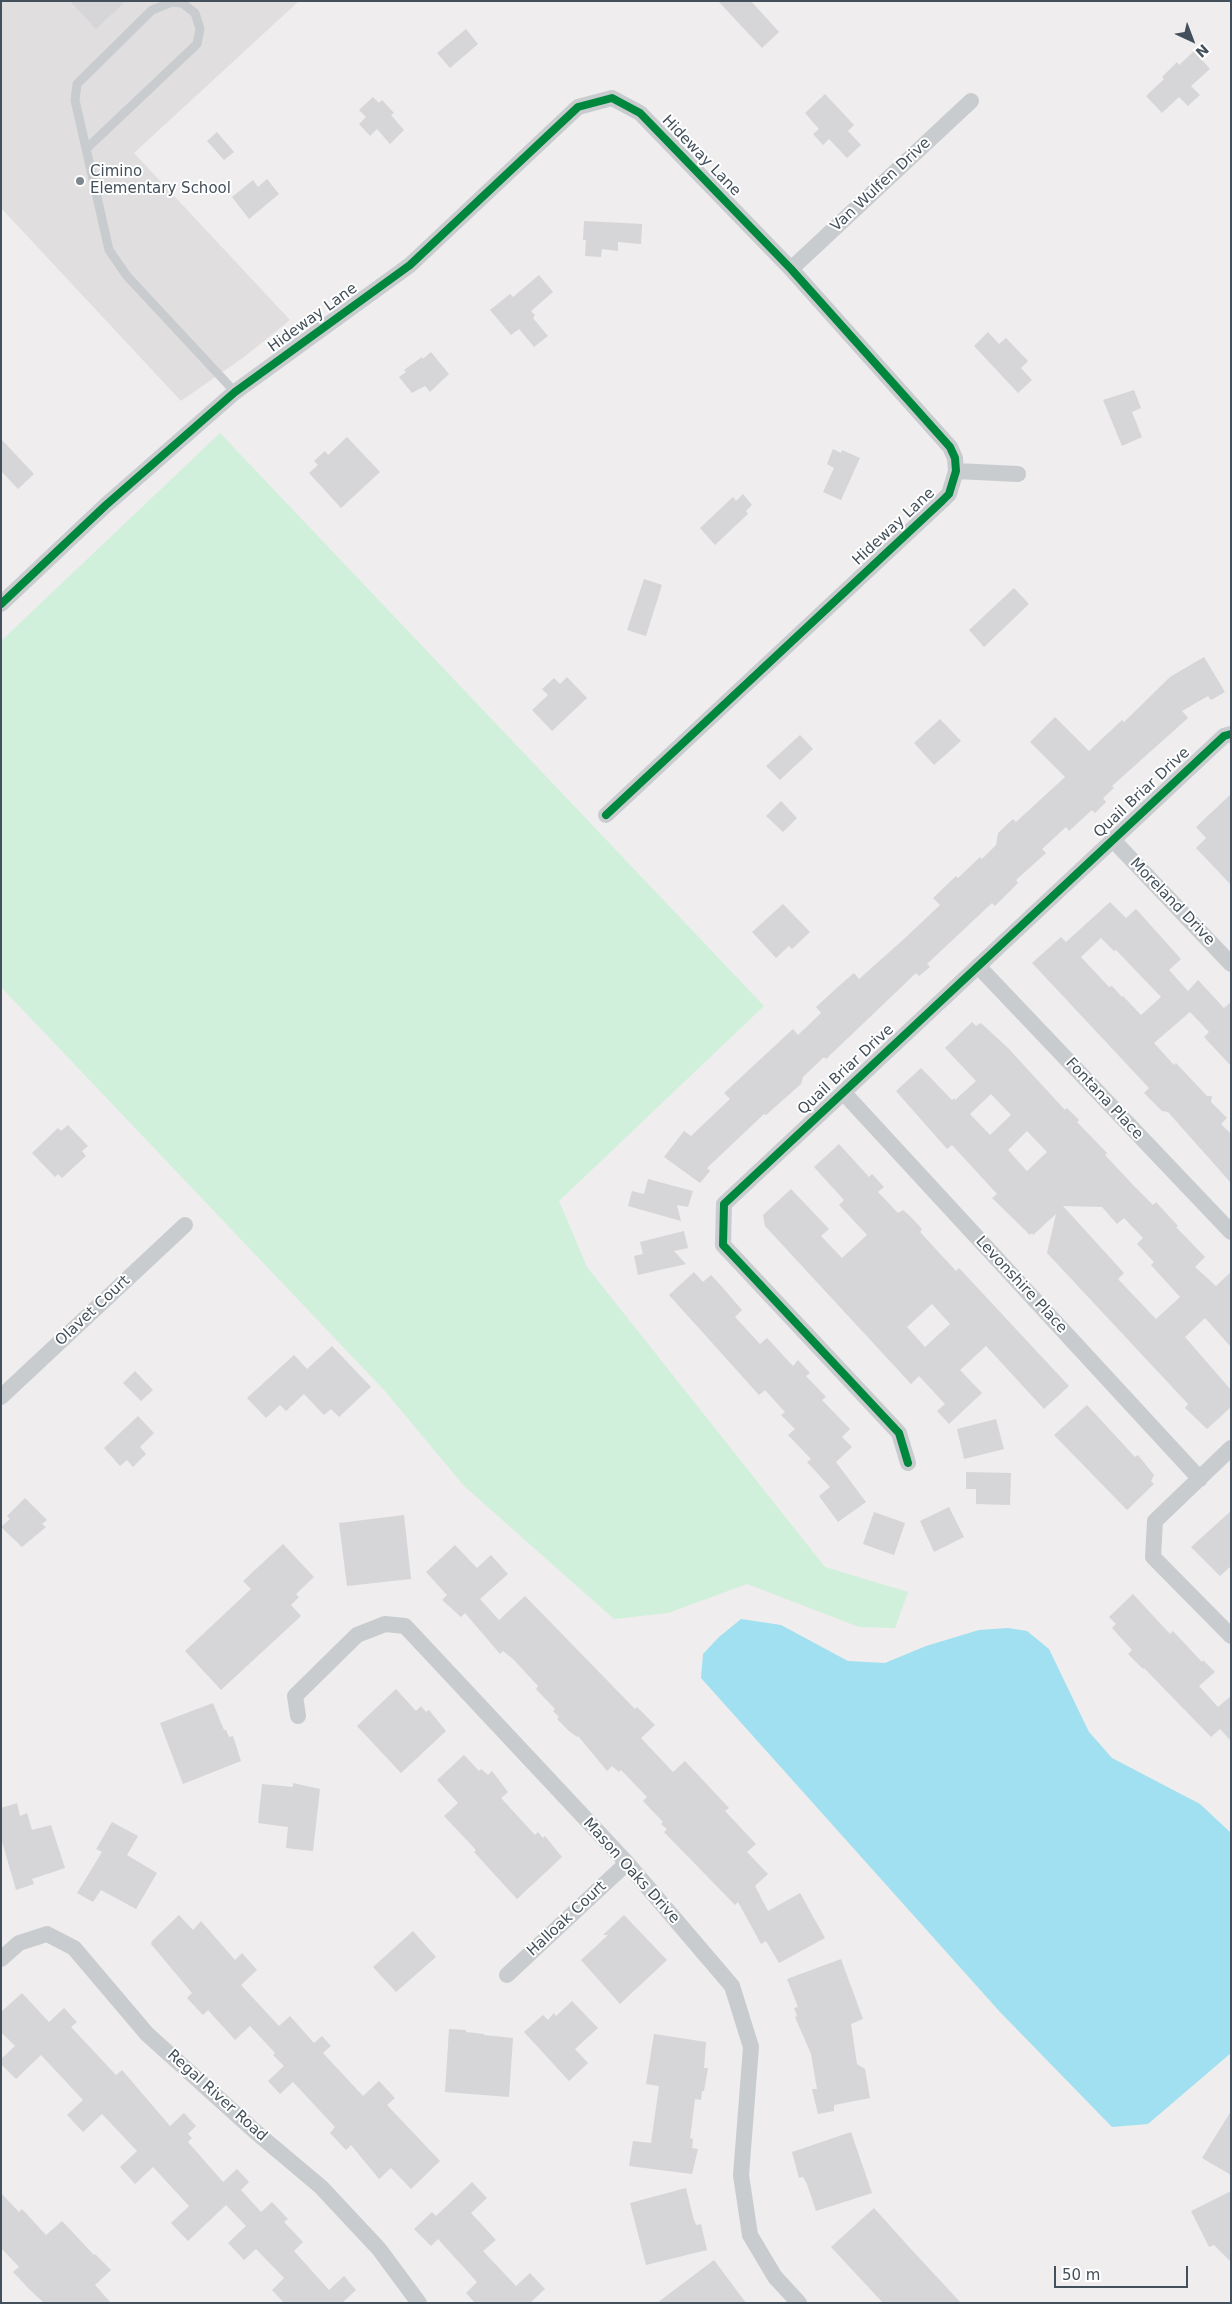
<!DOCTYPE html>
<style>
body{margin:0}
#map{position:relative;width:1232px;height:2304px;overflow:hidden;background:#efeded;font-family:"DejaVu Sans",sans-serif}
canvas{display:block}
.frame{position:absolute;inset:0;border:2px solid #43505b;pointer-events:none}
.north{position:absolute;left:1167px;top:15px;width:50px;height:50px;-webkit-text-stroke:4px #fff;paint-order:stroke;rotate:137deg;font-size:14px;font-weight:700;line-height:20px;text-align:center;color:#43505b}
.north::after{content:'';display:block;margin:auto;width:18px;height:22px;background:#43505b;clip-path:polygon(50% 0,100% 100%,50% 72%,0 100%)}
.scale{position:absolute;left:1054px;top:2266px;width:134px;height:22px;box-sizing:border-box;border:2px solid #43505b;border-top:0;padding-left:6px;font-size:15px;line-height:18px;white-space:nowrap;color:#43505b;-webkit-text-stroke:4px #fff;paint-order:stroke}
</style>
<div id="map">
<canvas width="1232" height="2304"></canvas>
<div class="frame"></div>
<div class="north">N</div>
<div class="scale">50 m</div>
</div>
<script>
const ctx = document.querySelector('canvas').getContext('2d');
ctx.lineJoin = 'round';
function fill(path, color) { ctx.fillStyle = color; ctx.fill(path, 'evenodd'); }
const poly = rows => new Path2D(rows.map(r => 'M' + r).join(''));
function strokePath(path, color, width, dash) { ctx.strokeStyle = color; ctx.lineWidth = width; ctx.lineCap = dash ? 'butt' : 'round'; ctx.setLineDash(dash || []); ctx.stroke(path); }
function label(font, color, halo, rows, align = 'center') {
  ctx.font = font + ' "DejaVu Sans",sans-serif'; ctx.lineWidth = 4; ctx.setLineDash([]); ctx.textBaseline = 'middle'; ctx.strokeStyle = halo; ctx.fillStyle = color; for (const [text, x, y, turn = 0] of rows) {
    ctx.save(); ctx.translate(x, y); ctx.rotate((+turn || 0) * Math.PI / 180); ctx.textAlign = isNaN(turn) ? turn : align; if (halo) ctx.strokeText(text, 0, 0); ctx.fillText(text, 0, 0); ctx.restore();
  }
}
fill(poly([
 [1,1,299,1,134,153,290,320,244,357,181,401,1,208]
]), '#e0dedf');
fill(poly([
 [220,433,764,1006,559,1201,587,1267,825,1567,908,1592,895,1628,859,1627,747,1584,668,1613,614,1619,464,1486,384,1390,1,987,1,641]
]), '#d0f0db');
fill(poly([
 [741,1619,781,1625,848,1661,885,1663,926,1646,979,1630,1008,1628,1027,1631,1049,1649,1089,1732,1112,1758,1200,1804,1231,1833,1231,2053,1148,2124,1112,2127,1000,2012,701,1678,703,1654,719,1637]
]), '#a1e0f0');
fill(poly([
 [70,1,126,1,96,29],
 [718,1,751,1,779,32,762,48],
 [466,29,478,44,450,68,437,53],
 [1194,51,1210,69,1191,86,1200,95,1188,106,1179,97,1162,113,1146,96,1164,79,1162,77,1177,62,1179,65],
 [825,94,854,125,848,131,861,145,847,158,829,139,823,145,813,134,819,129,805,113],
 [373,97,379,103,382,100,394,113,391,115,404,130,390,144,377,129,370,136,359,124,366,117,359,110],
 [217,132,234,152,224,160,207,141],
 [267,179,279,194,249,219,232,197,253,180,258,187],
 [584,221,642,224,641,244,618,242,618,251,602,249,601,257,585,256,586,240,583,240],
 [539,275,553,292,531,311,535,315,533,318,548,336,534,347,519,329,511,335,490,310,510,294,513,297],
 [988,332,999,344,1006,338,1028,361,1021,368,1032,380,1018,393,974,346],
 [431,352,449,374,430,392,425,386,412,393,399,377,406,372,404,370,422,357,423,359],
 [1134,390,1141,408,1132,412,1142,437,1122,446,1103,400],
 [347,437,380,472,341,508,309,473,318,465,314,461,325,451,328,455],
 [1,439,34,474,18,489,1,471],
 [833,449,841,453,842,450,860,458,841,500,823,492,834,468,827,464],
 [743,494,752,505,746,511,748,514,715,545,700,528,733,497,736,501],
 [644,579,662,585,646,636,627,630],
 [1014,588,1029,604,984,647,969,630],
 [1204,657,1225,692,1211,700,1208,696,1182,711,1188,718,1112,786,1114,788,1103,798,1106,802,1095,813,1092,810,1069,831,1066,827,1042,849,1046,853,1016,880,1018,883,995,906,992,903,927,964,930,967,919,976,916,973,826,1059,824,1057,803,1077,801,1084,766,1115,764,1114,707,1168,710,1171,700,1183,664,1157,684,1131,691,1136,730,1099,724,1093,793,1029,798,1035,821,1013,816,1007,840,985,854,973,859,979,904,939,940,905,933,898,956,876,958,878,980,857,982,859,996,845,998,833,1013,819,1016,822,1065,777,1030,742,1055,717,1089,751,1122,720,1124,722,1170,677],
 [567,677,587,698,552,731,532,710,548,695,542,689,554,678,560,684],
 [940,719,961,741,934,765,914,743],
 [800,735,813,749,780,780,766,766],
 [1231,794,1231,885,1196,848,1206,838,1196,827],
 [781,801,797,818,783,832,766,816],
 [1110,902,1126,918,1136,909,1181,959,1169,970,1188,991,1198,980,1224,1008,1231,1002,1231,1066,1204,1037,1209,1032,1190,1012,1154,1043,1174,1065,1176,1063,1207,1096,1212,1096,1211,1102,1227,1118,1221,1124,1231,1134,1231,1183,1168,1112,1162,1111,1144,1093,1149,1088,1032,963,1061,937,1066,942],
 [1101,938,1114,951,1116,950,1161,997,1141,1015,1123,996,1122,997,1112,986,1109,987,1081,957],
 [783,904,810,932,792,949,789,946,776,958,752,932],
 [972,1022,976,1026,981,1023,1008,1048,1065,1110,1067,1108,1079,1120,1077,1122,1107,1153,1105,1155,1134,1186,1153,1205,1156,1202,1178,1226,1176,1227,1205,1257,1195,1267,1216,1286,1231,1272,1231,1347,1205,1318,1185,1337,1231,1390,1231,1407,1207,1429,1185,1408,1188,1404,1047,1253,1056,1214,1033,1235,1032,1233,1030,1235,992,1198,997,1194,952,1145,947,1149,896,1091,921,1068,952,1100,954,1098,955,1100,976,1081,945,1048],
 [991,1094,1011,1115,990,1135,970,1114],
 [1027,1131,1047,1152,1027,1171,1008,1150],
 [1063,1206,1102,1207,1117,1224,1124,1218,1143,1238,1137,1244,1154,1262,1151,1265,1180,1297,1156,1319,1118,1279,1124,1273],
 [68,1125,88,1146,82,1151,86,1156,62,1178,58,1174,55,1177,32,1153,58,1128,61,1131],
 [839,1144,869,1177,872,1174,884,1187,878,1192,898,1213,903,1210,911,1217,922,1229,920,1232,956,1271,959,1268,1069,1386,1044,1409,986,1346,960,1370,982,1393,949,1424,937,1411,945,1404,919,1376,911,1384,765,1226,763,1215,791,1189,829,1229,821,1236,842,1258,867,1235,839,1205,844,1200,814,1167],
 [932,1304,950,1324,925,1347,907,1327],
 [648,1179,693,1191,688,1207,677,1205,681,1221,628,1206,632,1191,644,1194],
 [684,1231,688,1248,674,1251,686,1264,638,1275,634,1256,643,1254,640,1242],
 [694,1272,703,1282,711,1275,723,1288,742,1310,735,1317,760,1344,767,1338,793,1366,798,1360,810,1373,806,1376,826,1397,822,1400,850,1429,842,1437,852,1447,836,1462,866,1502,838,1522,819,1496,830,1487,807,1462,811,1459,788,1435,795,1429,781,1415,785,1412,765,1390,759,1395,669,1295],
 [332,1346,371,1387,339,1417,331,1409,324,1415,304,1394,286,1411,280,1405,266,1418,247,1398,294,1355,307,1369],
 [135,1371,153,1390,141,1401,123,1383],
 [1087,1405,1135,1457,1138,1455,1154,1475,1151,1481,1154,1484,1127,1510,1054,1435],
 [138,1416,154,1433,140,1447,146,1454,133,1467,127,1460,120,1466,104,1448],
 [996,1419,1004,1449,964,1459,957,1429],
 [966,1472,1011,1473,1010,1505,976,1504,976,1489,966,1489],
 [25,1498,47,1520,42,1524,46,1527,22,1547,1,1527,10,1519,7,1516],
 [949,1507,964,1537,934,1552,920,1521],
 [1231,1511,1231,1566,1220,1576,1191,1547],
 [874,1512,905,1523,894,1555,863,1544],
 [404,1515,411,1579,347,1586,339,1523],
 [283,1544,314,1577,296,1594,299,1597,291,1605,301,1616,221,1690,185,1651,251,1589,243,1581],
 [455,1545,477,1568,491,1555,508,1574,480,1599,499,1620,525,1596,635,1709,637,1707,655,1725,641,1738,673,1772,685,1761,729,1808,725,1811,756,1844,747,1852,768,1874,755,1886,768,1911,800,1893,825,1938,779,1963,766,1941,761,1944,738,1902,735,1905,664,1832,667,1829,661,1824,663,1822,643,1801,647,1797,621,1770,619,1772,612,1766,607,1771,578,1736,577,1737,569,1731,557,1719,559,1717,553,1711,555,1709,536,1689,538,1686,513,1659,503,1651,500,1654,465,1613,461,1617,442,1600,447,1595,426,1572],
 [1133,1594,1170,1634,1173,1631,1202,1662,1203,1660,1215,1672,1199,1686,1218,1707,1231,1696,1231,1741,1220,1729,1211,1737,1144,1668,1143,1669,1128,1654,1132,1650,1112,1628,1116,1624,1109,1617],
 [396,1689,416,1711,421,1706,426,1712,429,1710,446,1731,401,1773,357,1726],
 [213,1703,224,1730,226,1730,229,1737,233,1736,241,1761,183,1784,160,1723],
 [464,1755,479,1771,481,1769,488,1775,492,1771,508,1792,501,1798,535,1835,538,1832,543,1838,545,1836,562,1857,517,1899,474,1852,476,1850,444,1816,458,1803,437,1780],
 [293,1783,320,1789,313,1851,286,1848,288,1827,258,1823,262,1784,293,1787],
 [17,1803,20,1816,27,1813,32,1830,51,1825,65,1868,32,1879,34,1884,16,1890,1,1838,1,1808],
 [112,1822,138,1836,127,1855,157,1873,136,1909,101,1890,93,1902,77,1893,102,1852,96,1849],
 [179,1915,193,1930,201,1921,235,1960,242,1953,257,1970,241,1985,279,2026,290,2016,314,2043,322,2036,331,2046,323,2053,363,2096,379,2081,395,2098,387,2105,440,2161,411,2189,391,2168,379,2179,351,2145,346,2150,330,2133,335,2127,293,2082,280,2094,268,2081,284,2066,273,2055,275,2053,250,2026,235,2040,208,2010,203,2015,187,1998,192,1993,151,1944,152,1941],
 [624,1915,667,1960,620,2004,581,1960,608,1935,603,1935],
 [413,1931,436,1957,396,1992,373,1967],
 [841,1959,863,2019,851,2024,857,2064,865,2069,870,2098,834,2105,834,2111,818,2114,812,2089,817,2089,811,2054,795,2017,797,2016,794,2008,798,2007,787,1979],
 [22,1993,49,2022,64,2008,77,2022,71,2027,116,2075,122,2070,170,2126,184,2113,196,2126,188,2134,192,2138,188,2142,223,2182,237,2169,249,2182,241,2190,261,2212,272,2202,288,2219,284,2222,303,2242,294,2251,329,2290,344,2276,356,2290,342,2303,284,2303,272,2290,284,2278,256,2249,244,2260,228,2243,246,2226,226,2205,188,2241,171,2223,189,2206,153,2167,135,2184,120,2167,137,2151,102,2114,83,2132,67,2115,83,2100,41,2055,16,2079,1,2064,1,2059,15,2046,1,2032,1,2012],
 [572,2001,598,2028,575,2049,588,2063,569,2081,524,2032,543,2015,548,2020,554,2013,556,2016],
 [449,2029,466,2030,466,2032,484,2034,484,2035,513,2038,509,2097,445,2092],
 [654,2034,706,2042,704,2068,708,2068,704,2091,702,2091,701,2100,695,2099,690,2138,693,2139,692,2148,698,2149,692,2174,629,2166,633,2141,651,2143,659,2086,646,2084],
 [1231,2111,1231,2175,1202,2158],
 [851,2132,872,2193,816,2211,807,2184,803,2177,799,2178,792,2152],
 [472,2182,487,2198,471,2213,496,2240,483,2251,516,2286,530,2273,545,2289,530,2303,475,2303,466,2293,477,2282,438,2239,431,2246,414,2229,432,2212,436,2216],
 [686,2188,693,2217,696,2225,701,2224,707,2250,646,2265,630,2203],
 [1231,2191,1231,2262,1214,2245,1209,2247,1191,2211],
 [1,2193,19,2212,22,2209,46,2235,62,2221,94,2255,95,2254,111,2270,95,2285,111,2303,44,2303,29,2289,13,2272,19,2267,1,2248],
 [874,2208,910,2248,961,2303,883,2303,831,2247],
 [714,2260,746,2303,657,2303]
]), '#d6d5d7');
strokePath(poly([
 [86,149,197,44,200,29,195,13,182,3,172,2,152,10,77,84,75,100,109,250,127,276,235,392]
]), '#c9ccce', 9);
strokePath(poly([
 [791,269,971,101],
 [956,471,1018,474],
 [1,604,106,505,235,392,410,265,578,107,612,98,640,113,791,269,950,447,955,458,956,471,949,494,942,501,606,815],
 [1113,840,1231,964],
 [978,966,1231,1232],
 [843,1092,1200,1479],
 [1,1397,185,1225],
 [1231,1448,1155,1521,1153,1557,1231,1636],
 [908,1463,899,1433,723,1245,724,1204,1224,736,1231,734],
 [298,1716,295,1696,357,1635,385,1624,405,1626,627,1863,732,1986,751,2047,741,2175,750,2235,775,2277,799,2303],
 [1,1959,19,1943,47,1934,74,1948,147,2034,258,2134,321,2187,379,2249,419,2303],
 [507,1975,627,1863]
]), '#c9ccce', 16);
strokePath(poly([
 [1,604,106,505,235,392,410,265,578,107,612,98,640,113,791,269,950,447,955,458,956,471,949,494,942,501,606,815],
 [908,1463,899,1433,723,1245,724,1204,1224,736,1231,734]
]), '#00873e', 8);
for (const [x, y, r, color] of [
 [80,181,5,"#7f878e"]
]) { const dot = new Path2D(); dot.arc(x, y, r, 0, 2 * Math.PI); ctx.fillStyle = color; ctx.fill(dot); strokePath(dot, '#fff', 2); }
label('15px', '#43505b', '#fff', [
 ["Hideway Lane",701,156,46],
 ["Van Wulfen Drive",881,185,-43],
 ["Hideway Lane",313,318,-36],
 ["Hideway Lane",894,527,-43],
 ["Quail Briar Drive",1142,793,-43],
 ["Moreland Drive",1172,902,46],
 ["Quail Briar Drive",846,1070,-43],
 ["Fontana Place",1104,1099,47],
 ["Levonshire Place",1021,1285,47],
 ["Olavet Court",93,1311,-43],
 ["Mason Oaks Drive",631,1871,48],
 ["Halloak Court",567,1919,-43],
 ["Regal River Road",217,2096,42]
]);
label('15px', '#43505b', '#fff', [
 ["Cimino",90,172],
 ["Elementary School",90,189]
], 'left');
</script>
